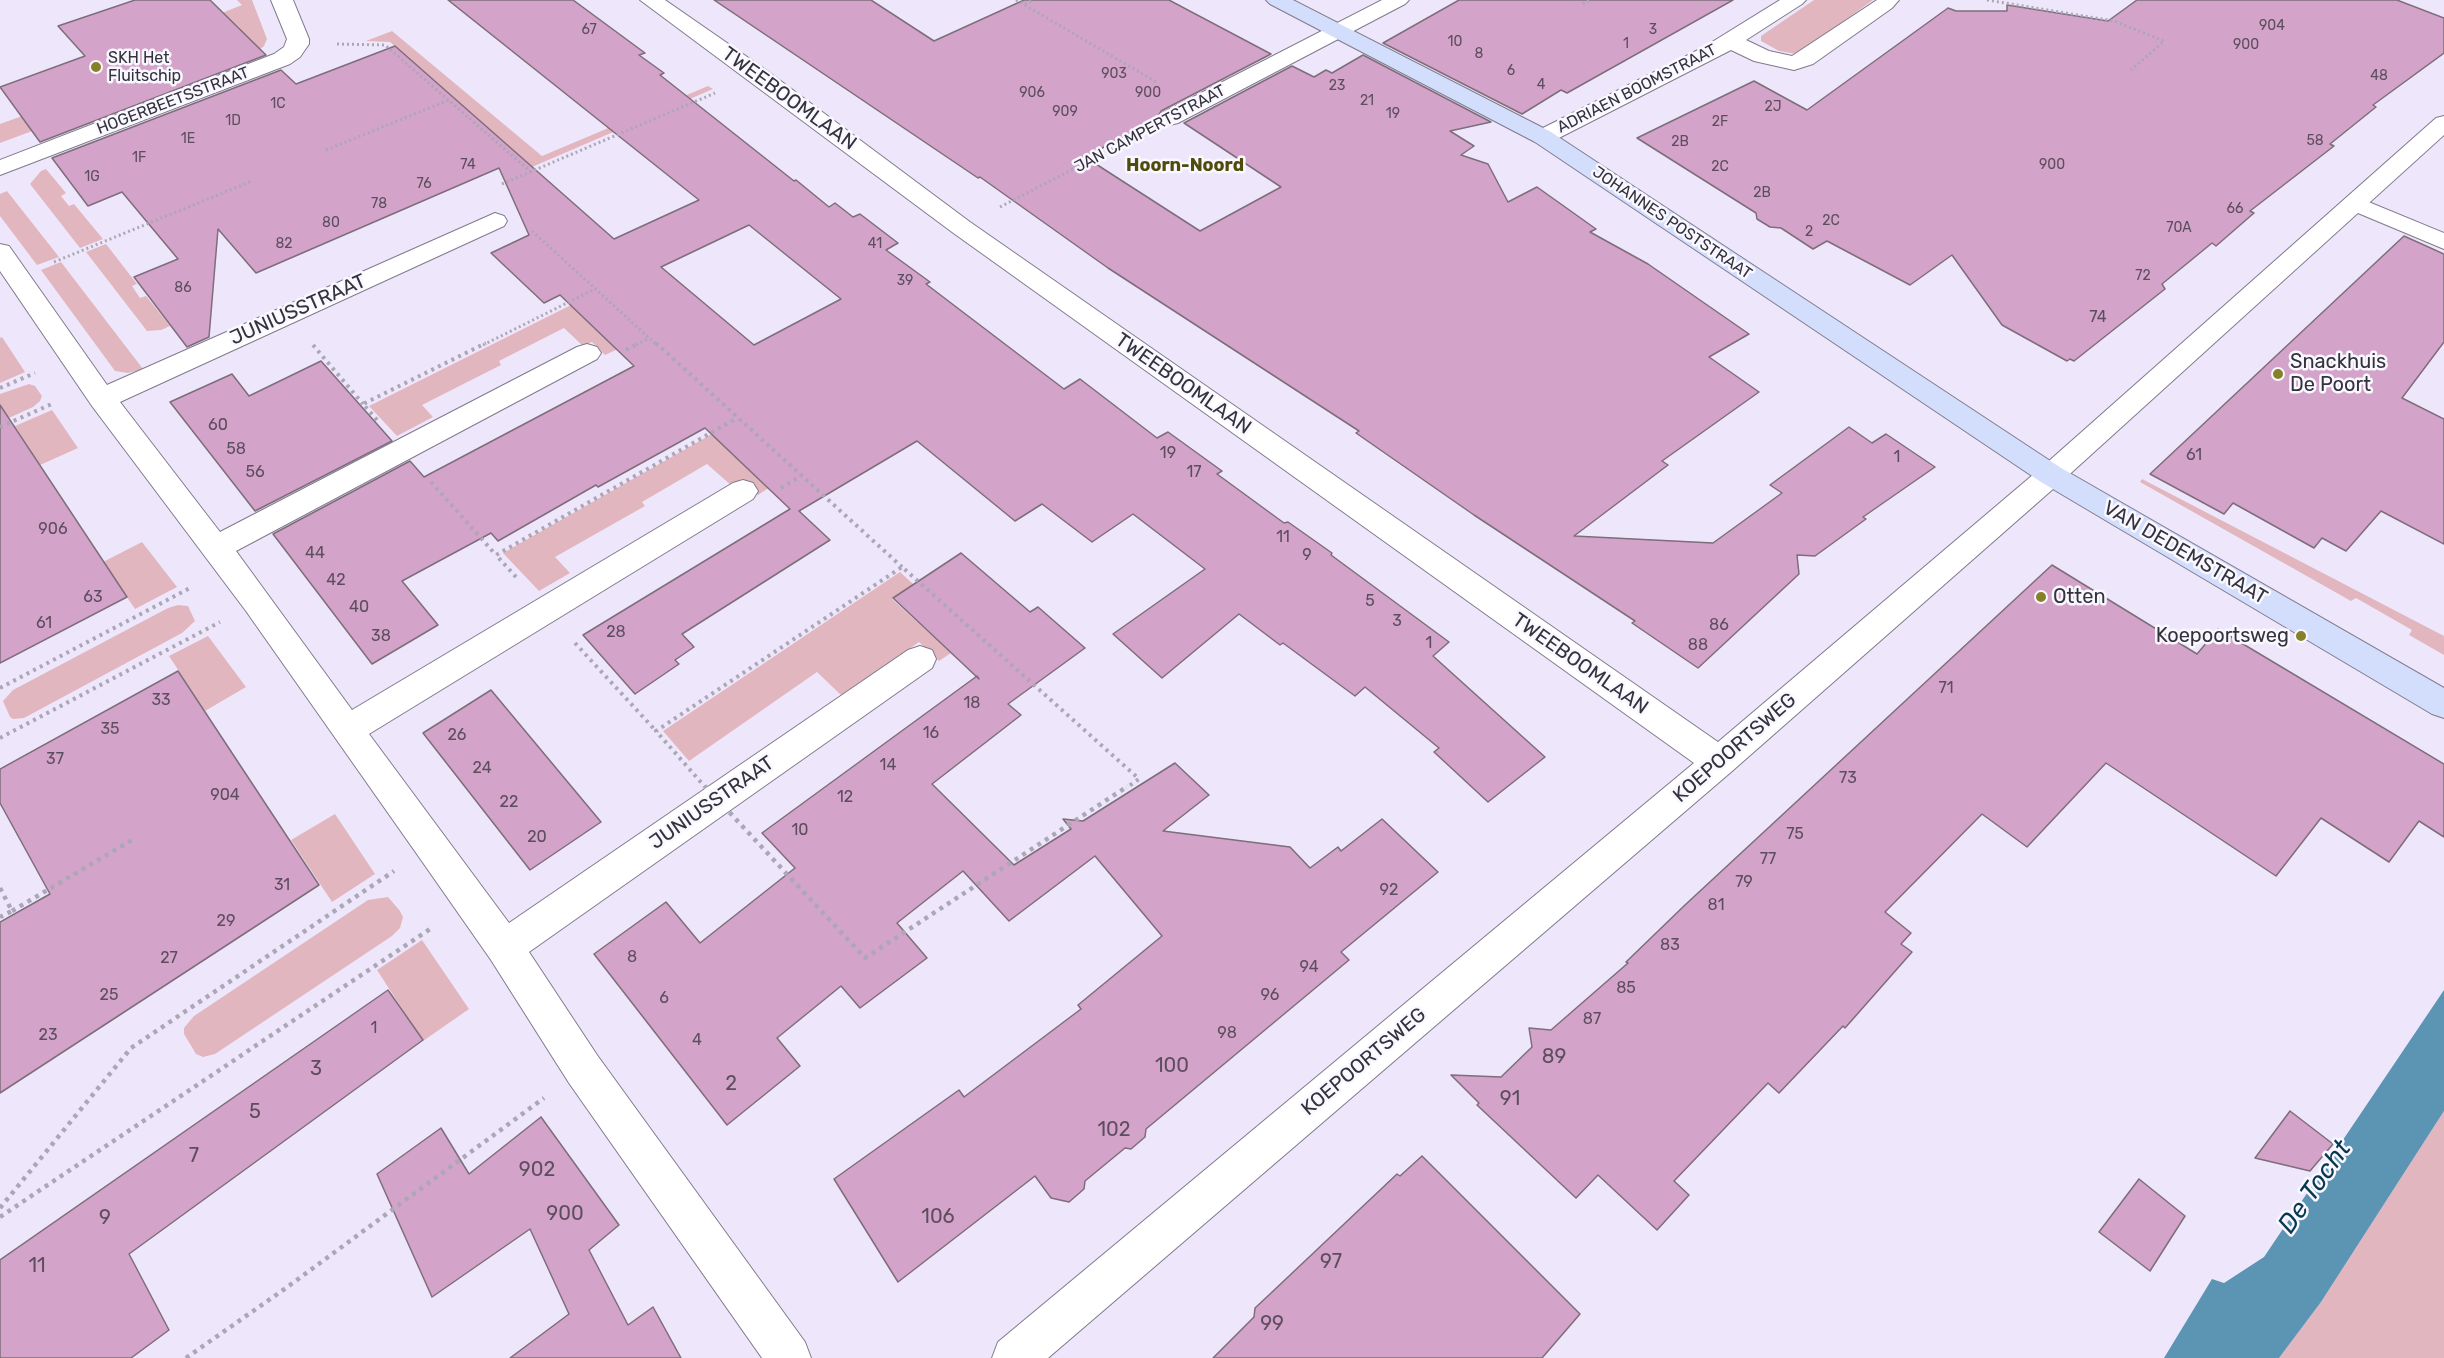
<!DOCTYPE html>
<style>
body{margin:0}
canvas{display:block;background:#eee7fb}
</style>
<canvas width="2444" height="1358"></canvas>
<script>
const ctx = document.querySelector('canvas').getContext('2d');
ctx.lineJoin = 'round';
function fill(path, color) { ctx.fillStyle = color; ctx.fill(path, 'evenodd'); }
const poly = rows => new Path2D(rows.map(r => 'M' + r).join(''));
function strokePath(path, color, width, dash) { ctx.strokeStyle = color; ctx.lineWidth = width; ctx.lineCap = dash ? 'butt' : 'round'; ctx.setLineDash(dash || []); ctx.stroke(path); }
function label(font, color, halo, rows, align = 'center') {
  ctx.font = font + ' Rubik,sans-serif'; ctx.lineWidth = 5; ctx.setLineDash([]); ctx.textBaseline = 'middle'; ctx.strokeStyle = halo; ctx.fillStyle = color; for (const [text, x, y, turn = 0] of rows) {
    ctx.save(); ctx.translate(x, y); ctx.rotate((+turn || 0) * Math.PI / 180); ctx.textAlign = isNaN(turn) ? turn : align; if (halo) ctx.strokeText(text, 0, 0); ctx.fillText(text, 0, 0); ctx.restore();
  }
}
fill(poly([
 [237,0,252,0,267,39,264,46,259,50,182,50,240,28,222,13,242,5],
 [1814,0,1873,0,1801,52,1796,54,1779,51,1761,41,1761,36],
 [392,31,542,156,708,86,713,89,532,167,390,42,366,41],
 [111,84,102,105,0,143,0,124],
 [46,169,66,193,61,196,69,206,74,204,103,239,80,248,30,184,41,171],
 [7,191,59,257,37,265,0,216,0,194],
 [106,244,137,284,132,286,140,298,146,296,170,326,161,330,147,331,86,252],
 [61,262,143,369,128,373,115,371,41,270],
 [591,295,618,349,605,355,592,342,583,346,564,328,499,361,501,365,422,405,433,417,397,436,369,406],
 [2,337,25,372,0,383,0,338],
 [29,384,35,386,42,396,40,401,33,407,0,422,0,394],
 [52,410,78,448,40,465,15,426],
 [733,422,770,487,758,495,742,480,732,486,707,464,642,502,645,506,555,557,570,573,539,591,503,553],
 [2142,479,2444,636,2444,655,2409,635,2412,630,2356,598,2351,601,2140,482],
 [142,542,177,587,135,609,103,562],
 [900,572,913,584,892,599,951,653,939,661,919,642,842,696,817,672,689,761,663,731],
 [178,605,188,606,195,621,182,633,24,718,13,719,10,717,3,701,13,690,168,608],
 [208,636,246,687,205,711,169,656],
 [335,814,375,874,332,902,291,840],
 [388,897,400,911,403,917,400,928,392,936,215,1054,203,1057,196,1054,184,1034,184,1028,194,1016,368,900],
 [422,940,469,1009,423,1041,377,970],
 [2444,1111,2444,1358,2279,1358,2321,1302]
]), '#e2b6be');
fill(poly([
 [2444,990,2444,1111,2321,1302,2279,1358,2164,1358,2212,1279,2224,1283,2264,1257]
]), '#5c94b4');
const building = poly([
 [135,0,210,0,266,55,40,142,0,87,85,56,58,26,135,0],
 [448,0,573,0,645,53,639,55,664,73,660,75,794,181,796,180,829,207,835,203,853,217,860,214,898,243,886,250,930,282,926,284,1064,389,1080,379,1157,438,1168,432,1222,471,1217,474,1284,523,1288,522,1332,553,1331,555,1449,642,1433,656,1545,757,1488,802,1434,752,1439,748,1365,687,1355,696,1283,643,1280,645,1239,614,1162,678,1113,634,1205,569,1133,514,1092,542,1042,504,1015,521,917,441,799,511,830,540,682,634,694,647,675,660,679,664,635,694,583,635,790,509,705,428,598,487,596,485,498,541,491,533,402,581,438,625,372,664,273,534,410,461,424,477,634,366,560,295,544,303,491,253,529,235,499,168,256,273,218,229,209,337,187,347,134,277,178,259,122,192,88,206,52,158,281,70,296,84,395,46,614,239,699,200,448,0],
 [749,225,841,299,754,345,661,267,749,225],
 [714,0,871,0,934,41,1024,0,1169,0,1271,54,1161,111,1156,120,1085,157,1200,231,1281,187,1184,123,1292,66,1314,77,1326,70,1332,73,1363,55,1491,122,1450,131,1474,146,1461,155,1488,164,1508,202,1537,187,1596,229,1590,232,1648,264,1749,334,1709,357,1759,392,1662,461,1668,465,1574,536,1713,543,1782,493,1770,485,1849,427,1872,443,1886,434,1935,467,1863,517,1866,519,1815,556,1797,555,1799,574,1698,668,1632,623,1635,621,1474,515,1356,433,1359,431,1108,268,980,177,978,178,714,0],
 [1459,0,1733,0,1567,93,1561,90,1522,114,1383,43,1459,0],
 [2137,0,2397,0,2444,18,2444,53,2373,105,2376,107,2330,144,2334,146,2250,211,2254,213,2216,246,2212,243,2162,284,2165,289,2074,361,2070,359,2067,361,2002,325,1952,255,1910,285,1827,241,1813,249,1781,228,1770,227,1757,219,1756,213,1637,138,1754,81,1807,110,1948,8,1956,11,2007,11,2007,5,2108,21,2137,0],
 [2404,236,2444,254,2444,342,2402,398,2444,419,2444,544,2381,511,2346,551,2322,538,2314,548,2233,503,2224,514,2150,474,2404,236],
 [321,361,392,441,255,511,170,402,232,374,249,396,321,361],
 [0,405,127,597,0,663,0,405],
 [961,553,1030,612,1038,607,1085,648,1008,704,1021,715,932,784,1014,865,1071,829,1063,819,1083,821,1175,763,1209,795,1163,831,1290,847,1310,868,1338,847,1341,851,1382,819,1438,872,1341,952,1349,960,1146,1129,1145,1137,1131,1149,1125,1148,1085,1181,1084,1189,1069,1202,1051,1198,1035,1176,898,1282,834,1179,959,1090,964,1097,1081,1009,1078,1005,1162,936,1095,856,1009,921,963,871,897,923,927,958,860,1008,841,986,777,1038,800,1066,727,1125,594,954,666,902,700,943,795,868,762,833,977,676,979,679,893,598,961,553],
 [2052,565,2197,654,2218,629,2444,764,2444,837,2419,821,2389,862,2321,818,2276,876,2106,763,2027,847,1982,814,1885,912,1911,933,1901,944,1912,952,1845,1028,1843,1026,1779,1093,1768,1083,1674,1181,1689,1195,1657,1230,1598,1175,1576,1198,1477,1105,1479,1103,1451,1075,1501,1077,1532,1047,1529,1028,1551,1030,1628,963,1626,962,1685,905,2052,565],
 [178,671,319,885,0,1093,0,922,50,894,0,803,0,769,178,671],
 [491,690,601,822,530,870,423,733,491,690],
 [388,990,423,1040,129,1254,169,1330,131,1358,0,1358,0,1260,388,990],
 [2290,1111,2333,1144,2310,1171,2255,1158,2290,1111],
 [541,1117,619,1225,589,1250,628,1325,653,1307,681,1358,510,1358,569,1314,530,1229,432,1297,377,1174,441,1128,469,1174,541,1117],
 [1422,1156,1580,1314,1542,1358,1213,1358,1254,1317,1255,1308,1270,1294,1397,1174,1400,1176,1422,1156],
 [2139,1179,2185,1216,2150,1271,2099,1232,2139,1179]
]);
fill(building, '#d4a3c9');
strokePath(building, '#7e6d7a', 1.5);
const lane = poly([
 [2354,196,2444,233,2444,249,2346,208,2342,203,2346,198,2354,196]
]);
const street = poly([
 [271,0,293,0,309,39,309,44,300,57,290,64,0,175,0,160,274,54,284,47,287,39,271,0],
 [640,0,665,0,766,70,970,222,1718,742,2041,468,2436,118,2444,116,2444,135,2061,482,1731,772,1048,1358,992,1358,998,1342,1694,763,952,232,640,0],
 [1382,0,1409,0,1405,4,1178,123,1170,125,1162,123,1158,118,1162,113,1382,0],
 [1780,0,1806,0,1802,4,1746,40,1769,51,1792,56,1877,0,1899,0,1892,8,1813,64,1794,70,1754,61,1731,50,1551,142,1543,144,1535,142,1531,137,1535,132,1704,47,1780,0],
 [495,213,504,216,507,221,504,226,120,402,220,532,577,347,587,344,597,347,601,353,597,359,236,551,352,710,733,483,743,480,753,483,758,491,753,499,369,734,509,923,908,650,920,646,932,650,936,659,932,668,529,952,597,1055,805,1342,811,1358,762,1358,569,1083,491,960,419,857,246,611,92,406,0,271,0,244,9,246,107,385,495,213]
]);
const secondary = poly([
 [1266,0,1293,0,1551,132,2061,468,2444,688,2444,718,2432,714,2041,482,1535,142,1270,4,1266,0]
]);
strokePath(lane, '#807a8c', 2);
strokePath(street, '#807a8c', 2);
strokePath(secondary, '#807a8c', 2);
strokePath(poly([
 [1016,0,1158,83],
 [1987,0,2114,21,2164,41,2131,70],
 [1025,4,1034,0],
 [1583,4,1589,0],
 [337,44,385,45,531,172],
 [326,150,449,100],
 [502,184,715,93],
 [1000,207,1135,137],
 [532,231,657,345],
 [54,262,252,181],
 [483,345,595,289],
 [636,345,649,338]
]), '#aca7b6', 3, [2, 3]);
strokePath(poly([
 [656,343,902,567],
 [313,345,363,404],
 [626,350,639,343],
 [0,388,35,373],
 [377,420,363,404,486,343],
 [0,427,54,403],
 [431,482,496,555],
 [781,488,801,476],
 [516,577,496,555,737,418],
 [575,643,656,731],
 [0,688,192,587],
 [0,738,220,622],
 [706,788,656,731,902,567,1139,779,1126,788]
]), '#aca7b6', 4, [3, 4.5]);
strokePath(poly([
 [705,786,865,958,1128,786],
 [0,888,12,911,0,917],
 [12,911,132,840],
 [0,1208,131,1048,394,871],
 [0,1217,433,927],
 [186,1358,286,1288,544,1098]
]), '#aca7b6', 4.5, [4, 5]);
fill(lane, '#fff');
fill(street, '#fff');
fill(secondary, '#d3defc');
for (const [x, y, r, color] of [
 [96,67,6,"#868128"],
 [2278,374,6,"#868128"],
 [2041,597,6,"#868128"],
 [2301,636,6,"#868128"]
]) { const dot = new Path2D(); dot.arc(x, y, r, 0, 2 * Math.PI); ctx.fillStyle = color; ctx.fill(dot); strokePath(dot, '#f9f7ff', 2); }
label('14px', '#5c4e5e', null, [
 ["904",2272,26],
 ["67",589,30],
 ["3",1653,30],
 ["10",1455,42],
 ["1",1626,44],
 ["900",2246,45],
 ["8",1479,54],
 ["6",1511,71],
 ["903",1114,74],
 ["48",2379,76],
 ["4",1541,85],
 ["23",1337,86],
 ["906",1032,93],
 ["900",1148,93],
 ["21",1367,101],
 ["1C",278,104],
 ["2J",1773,107],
 ["909",1065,112],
 ["19",1393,114],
 ["1D",233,121],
 ["2F",1720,122],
 ["1E",188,139],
 ["58",2315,141],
 ["2B",1680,142],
 ["1F",139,158],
 ["74",468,165],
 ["900",2052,165],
 ["2C",1720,167],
 ["1G",92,177],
 ["76",424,184],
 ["2B",1762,193],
 ["78",379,204],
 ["66",2235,209],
 ["2C",1831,221],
 ["80",331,223],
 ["70A",2179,228],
 ["2",1809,232],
 ["82",284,244],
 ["41",875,244],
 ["72",2143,276],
 ["39",905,281],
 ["86",183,288]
]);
label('16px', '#34323a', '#f9f7ff', [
 ["SKH Het",108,58],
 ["Fluitschip",108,76]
], 'left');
label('16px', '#34323a', '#f9f7ff', [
 ["ADRIAEN BOOMSTRAAT",1637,89,-27],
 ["HOGERBEETSSTRAAT",173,101,-21],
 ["JAN CAMPERTSTRAAT",1150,129,-28],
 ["JOHANNES POSTSTRAAT",1672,223,34]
]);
label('16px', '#5c4e5e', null, [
 ["74",2098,317],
 ["60",218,425],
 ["58",236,449],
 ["19",1168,453],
 ["61",2194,455],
 ["1",1897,457],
 ["56",255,472],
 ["17",1194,472],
 ["906",53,529],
 ["11",1283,537],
 ["44",315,553],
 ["9",1307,555],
 ["42",336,580],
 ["63",93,597],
 ["5",1370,601],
 ["40",359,607],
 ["3",1397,621],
 ["61",44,623],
 ["86",1719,625],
 ["28",616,632],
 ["38",381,636],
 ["1",1429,643],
 ["88",1698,645],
 ["71",1946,688],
 ["33",161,700],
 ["18",972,703],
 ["35",110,729],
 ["16",931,733],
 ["26",457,735],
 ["37",55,759],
 ["14",888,765],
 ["24",482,768],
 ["73",1848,778],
 ["904",225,795],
 ["12",845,797],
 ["22",509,802],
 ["10",800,830],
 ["75",1795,834],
 ["20",537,837],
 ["77",1768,859],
 ["79",1744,882],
 ["31",282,885],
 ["92",1389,890],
 ["81",1716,905],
 ["29",226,921],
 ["83",1670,945],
 ["8",632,957],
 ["27",169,958],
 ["94",1309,967],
 ["85",1626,988],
 ["25",109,995],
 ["96",1270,995],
 ["6",664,998],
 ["87",1592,1019],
 ["1",374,1028],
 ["98",1227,1033],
 ["23",48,1035],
 ["4",697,1040]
]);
label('bold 18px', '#4f4b0b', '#f9f7ff', [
 ["Hoorn-Noord",1185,166]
]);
label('20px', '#34323a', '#f9f7ff', [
 ["TWEEBOOMLAAN",789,99,36],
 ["JUNIUSSTRAAT",298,310,-24],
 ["TWEEBOOMLAAN",1183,384,35],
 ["VAN DEDEMSTRAAT",2185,553,30],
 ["TWEEBOOMLAAN",1580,664,35],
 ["KOEPOORTSWEG",1735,748,-41],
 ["JUNIUSSTRAAT",712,803,-35],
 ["KOEPOORTSWEG",1364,1062,-40]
]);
label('20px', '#34323a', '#f9f7ff', [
 ["Snackhuis",2290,362],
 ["De Poort",2290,385],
 ["Otten",2053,597],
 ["Koepoortsweg",2289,636,"right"]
], 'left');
label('20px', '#5c4e5e', null, [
 ["89",1554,1057],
 ["100",1172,1066],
 ["3",316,1069],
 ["2",731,1084],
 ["91",1510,1099],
 ["5",255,1112],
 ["102",1114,1130],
 ["7",194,1156],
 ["902",537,1170],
 ["900",565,1214],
 ["106",938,1217],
 ["9",105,1218],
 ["97",1331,1262],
 ["11",37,1266],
 ["99",1272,1324]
]);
label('italic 26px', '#07384f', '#f9f7ff', [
 ["De Tocht",2315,1187,-55]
]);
</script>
